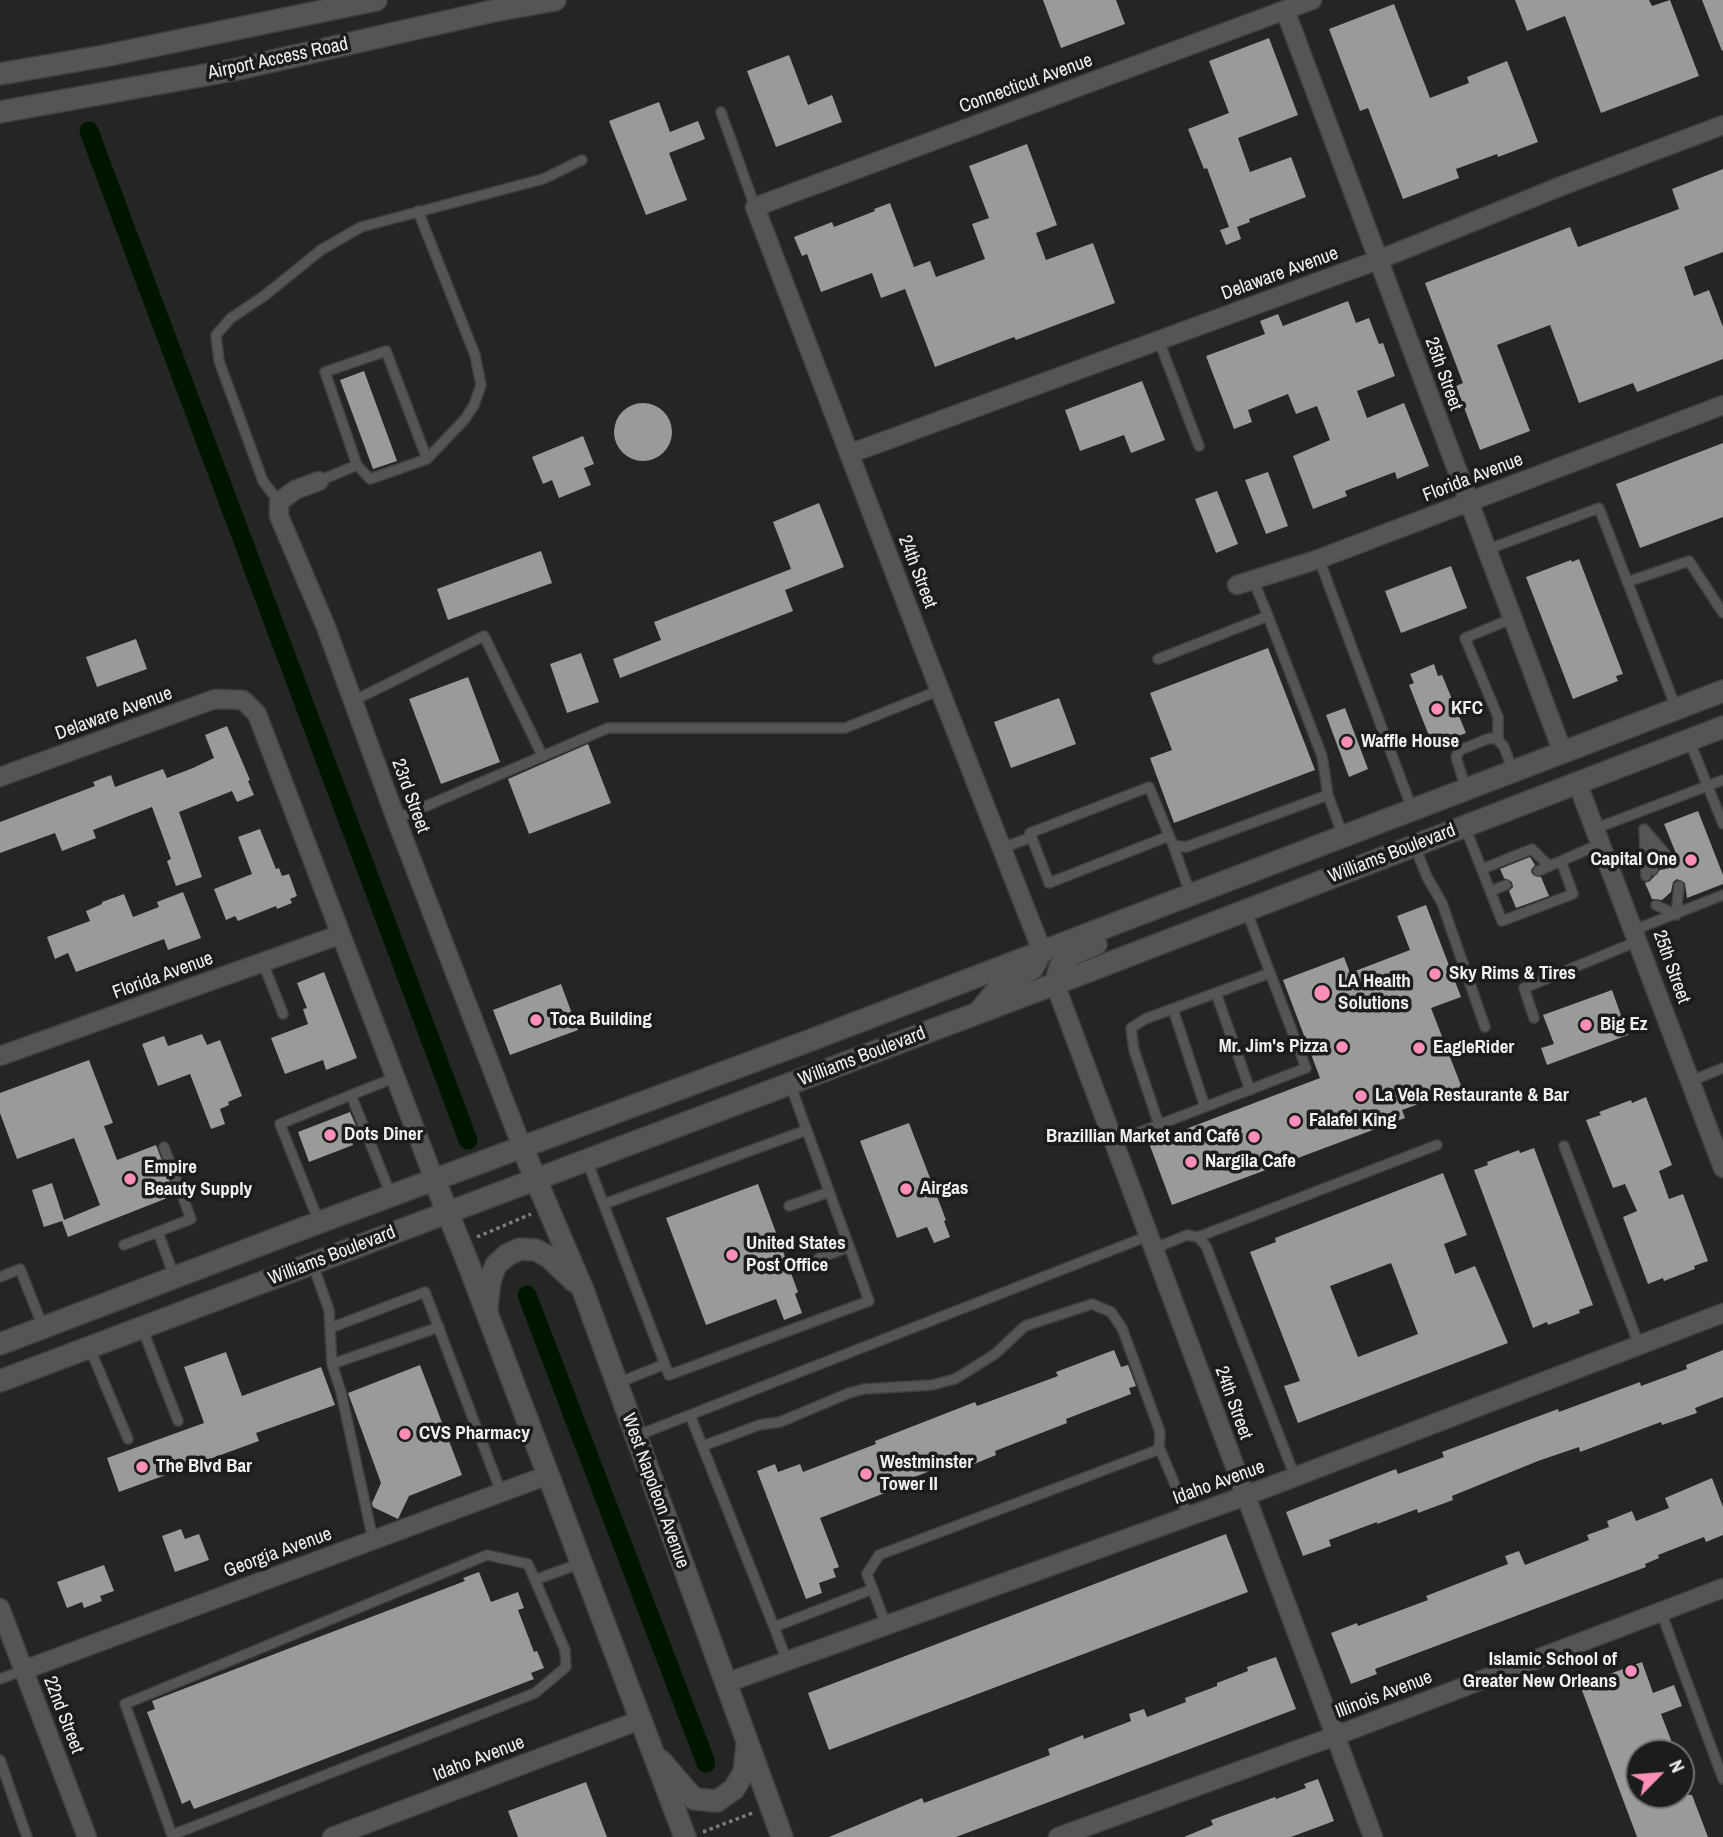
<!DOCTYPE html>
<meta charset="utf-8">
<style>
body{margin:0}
#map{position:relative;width:1723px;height:1837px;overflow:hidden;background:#242624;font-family:"Archivo Narrow",sans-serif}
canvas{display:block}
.north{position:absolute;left:1625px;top:1739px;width:70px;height:70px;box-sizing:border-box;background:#1b1d1b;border:2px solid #707270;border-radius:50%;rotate:65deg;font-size:19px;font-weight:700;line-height:28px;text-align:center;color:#eff1ef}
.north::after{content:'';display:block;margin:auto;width:24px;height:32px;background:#ff8eb9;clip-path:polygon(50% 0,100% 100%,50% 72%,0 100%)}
</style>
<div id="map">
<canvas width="1723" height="1837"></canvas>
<div class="north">N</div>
</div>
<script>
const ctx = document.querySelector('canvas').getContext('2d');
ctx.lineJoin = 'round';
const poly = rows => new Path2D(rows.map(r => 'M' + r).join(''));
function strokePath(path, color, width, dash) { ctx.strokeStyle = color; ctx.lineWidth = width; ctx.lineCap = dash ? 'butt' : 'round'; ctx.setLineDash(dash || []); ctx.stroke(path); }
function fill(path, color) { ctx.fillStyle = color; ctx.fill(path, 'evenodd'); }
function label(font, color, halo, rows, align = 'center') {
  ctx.font = font + ' "Archivo Narrow",sans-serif'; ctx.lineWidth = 7; ctx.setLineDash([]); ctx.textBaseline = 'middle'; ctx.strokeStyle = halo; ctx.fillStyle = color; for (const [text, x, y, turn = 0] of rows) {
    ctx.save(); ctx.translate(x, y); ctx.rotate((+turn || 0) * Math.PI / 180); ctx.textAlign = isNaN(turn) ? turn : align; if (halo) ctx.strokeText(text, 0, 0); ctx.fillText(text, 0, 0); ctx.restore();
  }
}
strokePath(poly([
 [89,131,468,1140],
 [527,1295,706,1763]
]), '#001500', 19);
fill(poly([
 [1043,0,1116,0,1125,24,1061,48],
 [1515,0,1649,0,1652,6,1670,0,1699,76,1601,113,1565,16,1527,31],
 [1702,0,1723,0,1723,50,1722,51],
 [1394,4,1430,98,1469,83,1467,77,1507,61,1538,142,1498,157,1497,154,1456,169,1459,178,1403,199,1368,108,1360,111,1329,29],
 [1269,38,1298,115,1238,138,1250,172,1291,157,1306,197,1249,219,1250,222,1237,227,1241,239,1226,245,1220,230,1229,227,1207,168,1204,169,1188,129,1229,113,1209,61],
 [789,55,808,105,832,95,842,122,776,147,747,71],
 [659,102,670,132,698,121,705,139,669,153,687,200,646,215,609,121],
 [1027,144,1057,225,1036,233,1046,260,1093,243,1115,303,1016,340,1014,337,935,367,905,289,881,298,872,273,821,292,807,254,802,256,794,237,832,222,834,227,875,211,874,209,890,203,914,267,930,261,936,277,985,259,972,224,989,218,969,166],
 [1723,169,1723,252,1684,267,1694,296,1709,290,1723,327,1723,359,1637,392,1633,383,1579,403,1550,325,1497,345,1530,431,1480,450,1456,386,1463,383,1425,283,1570,227,1578,247,1679,209,1672,189],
 [1348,301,1356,323,1369,318,1379,344,1383,343,1395,376,1357,391,1367,418,1404,403,1429,466,1397,479,1395,472,1345,491,1347,496,1313,509,1293,456,1330,440,1317,406,1296,414,1288,394,1248,410,1252,422,1234,429,1206,356,1265,334,1260,321,1278,314,1283,326],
 [364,371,397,461,373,469,340,380],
 [1142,381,1165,440,1131,453,1124,435,1080,451,1065,410],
 '614 432a29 29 0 1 1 58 0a29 29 0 1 1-58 0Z',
 [583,436,594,464,584,468,591,485,559,498,552,480,543,484,532,457],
 [1723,443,1723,517,1640,548,1616,484],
 [1268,472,1288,526,1266,534,1245,480],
 [1217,491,1238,544,1216,553,1195,499],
 [819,503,844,567,785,590,793,611,620,678,613,659,661,640,654,622,791,569,773,522],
 [541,551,552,583,448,620,437,589],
 [1579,559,1623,674,1616,676,1618,681,1573,699,1526,577,1571,560,1572,562],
 [1451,566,1467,608,1401,633,1385,591],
 [136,639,147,669,97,687,86,657],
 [1268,648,1315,770,1174,823,1150,758,1172,750,1150,693],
 [581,653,599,702,567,713,550,664],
 [1434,664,1438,676,1442,675,1466,733,1433,746,1409,685,1414,683,1410,674],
 [468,677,500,762,441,784,409,699],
 [1059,698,1076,744,1011,768,994,722],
 [1345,708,1368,769,1349,777,1326,715],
 [227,726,250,780,248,781,254,795,237,802,232,791,179,812,202,877,176,886,167,861,171,859,152,807,93,830,96,838,62,851,55,833,0,853,0,822,95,786,93,782,111,775,115,787,163,769,167,778,193,768,214,758,205,735],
 [588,744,611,803,529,834,508,779],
 [1698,811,1723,875,1723,884,1687,898,1685,883,1677,879,1673,882,1671,892,1662,900,1652,899,1645,883,1650,881,1660,870,1665,869,1675,859,1675,851,1664,824],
 [260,829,276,869,279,868,282,876,289,874,297,896,290,899,292,903,277,909,276,906,238,921,235,916,226,920,214,889,252,874,238,837],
 [1530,857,1535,865,1531,870,1532,874,1541,877,1549,896,1516,908,1509,891,1513,887,1512,882,1504,878,1500,869],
 [183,892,201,938,168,950,164,939,76,972,68,953,55,959,47,937,90,921,86,911,102,904,102,902,124,894,133,917,159,907,157,902],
 [1426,905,1461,997,1431,1008,1462,1088,1402,1110,1405,1118,1172,1205,1149,1143,1320,1078,1283,980,1344,957,1350,973,1410,950,1397,916],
 [324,972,357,1058,326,1070,323,1060,285,1074,271,1038,308,1024,303,1009,307,1008,297,983],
 [561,984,578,1030,510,1055,493,1010],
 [1612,990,1628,1035,1547,1065,1541,1048,1554,1044,1543,1015],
 [202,1034,207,1045,220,1040,242,1096,228,1102,229,1105,220,1109,225,1124,211,1129,190,1074,158,1086,142,1044,164,1036,168,1046],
 [89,1060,113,1123,104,1126,117,1160,156,1145,175,1195,68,1237,62,1221,44,1227,32,1190,52,1183,64,1220,100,1205,74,1138,17,1159,0,1113,0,1093],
 [1646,1097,1672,1165,1659,1171,1669,1199,1683,1194,1708,1261,1694,1266,1695,1269,1664,1281,1663,1278,1648,1284,1623,1217,1637,1211,1625,1184,1613,1188,1586,1120,1601,1115,1599,1112,1631,1100,1632,1103],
 [350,1112,361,1138,352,1142,353,1145,309,1162,298,1132],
 [909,1123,946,1220,944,1221,950,1237,934,1243,927,1227,897,1238,860,1141],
 [1534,1148,1593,1305,1579,1310,1580,1313,1548,1325,1547,1322,1533,1328,1474,1170,1488,1165,1487,1162,1519,1150,1520,1153],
 [1443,1173,1467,1235,1444,1244,1455,1274,1475,1266,1508,1343,1298,1423,1284,1386,1300,1381,1250,1252,1276,1242,1275,1238],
 [1391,1263,1418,1334,1358,1357,1330,1286],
 [758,1184,798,1292,795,1294,802,1313,784,1320,776,1299,706,1325,666,1218],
 [1114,1350,1121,1367,1128,1365,1136,1386,1129,1388,1131,1394,1066,1419,1067,1423,995,1451,996,1455,967,1467,963,1458,884,1489,885,1493,820,1518,839,1567,833,1569,836,1577,819,1583,822,1593,806,1599,757,1471,775,1464,778,1472,800,1464,803,1472,876,1444,875,1441,975,1402,977,1406,1058,1376,1056,1372],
 [1723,1350,1723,1397,1695,1408,1697,1413,1662,1425,1661,1422,1580,1452,1579,1447,1538,1461,1452,1496,1453,1500,1418,1513,1417,1509,1377,1524,1377,1522,1329,1540,1331,1546,1303,1556,1286,1512,1396,1469,1398,1474,1444,1457,1442,1452,1558,1409,1559,1412,1640,1382,1641,1386,1687,1369,1686,1365],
 [226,1352,242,1396,321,1367,335,1405,256,1433,259,1441,119,1492,107,1458,204,1423,184,1367],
 [420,1365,462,1475,409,1496,398,1519,373,1507,372,1503,381,1483,348,1393],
 [1712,1478,1723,1507,1723,1535,1706,1542,1704,1537,1658,1555,1659,1558,1645,1564,1646,1567,1375,1669,1377,1674,1351,1684,1331,1633,1357,1623,1358,1626,1428,1600,1426,1596,1508,1564,1505,1556,1519,1551,1525,1565,1589,1540,1587,1535,1609,1527,1607,1521,1632,1511,1636,1521,1669,1508,1665,1498],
 [181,1529,185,1539,199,1534,209,1560,175,1572,162,1536],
 [1226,1534,1248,1592,829,1750,808,1693],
 [104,1565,114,1591,100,1596,102,1601,84,1608,82,1602,67,1608,57,1582],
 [479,1572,491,1602,518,1592,524,1608,518,1610,534,1652,537,1651,544,1668,531,1673,534,1679,194,1809,190,1800,182,1804,147,1712,155,1709,152,1701,465,1581,463,1578],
 [1276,1657,1296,1709,956,1837,829,1837,922,1798,924,1803,1050,1755,1048,1749,1083,1735,1084,1739,1131,1721,1129,1714,1144,1709,1147,1717,1186,1702,1185,1698,1217,1686,1217,1683,1248,1671,1247,1667],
 [1642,1662,1653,1693,1674,1685,1682,1706,1661,1714,1676,1753,1639,1753,1639,1795,1692,1795,1708,1837,1637,1837,1580,1685],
 [1318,1779,1334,1821,1291,1837,1184,1837,1213,1825,1211,1820,1275,1797,1276,1799,1306,1788,1304,1784],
 [586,1782,607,1837,518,1837,508,1811]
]), '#989b98');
const service = poly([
 [721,112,755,207],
 [418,211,475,355,481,385,474,405,465,419,427,459],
 [1159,341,1199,446],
 [319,481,357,465,325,372,386,351,427,459,370,479,357,465],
 [279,502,263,481,219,361,216,335,231,318,264,296,321,250,361,227,543,179,582,160],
 [1486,550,1599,508,1676,708],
 [1319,559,1412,809],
 [1253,580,1268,616],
 [1627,582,1689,561,1723,613],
 [1158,659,1268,616,1322,756,1328,795],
 [353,701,484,636,542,755],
 [1498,740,1498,717,1465,638,1511,619],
 [1689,740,1723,824],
 [1466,789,1456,757,1460,750,1490,738,1498,740,1504,747,1513,771],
 [396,819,608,728,845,728,940,690],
 [1465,827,1502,921,1573,894,1561,861,1538,871],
 [1594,829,1723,780],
 [1169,836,1049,883,1030,833,1149,787,1173,845,1186,847,1328,795,1343,836],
 [1649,840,1661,863],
 [1173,845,1191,896],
 [1415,847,1427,877,1442,903,1485,1027],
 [1002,848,1032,837],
 [1649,851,1653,870],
 [1561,861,1600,844],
 [1482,869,1532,849,1549,866],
 [1646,876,1644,829,1668,857],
 [1491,891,1506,885],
 [1656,905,1676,915],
 [1676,915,1679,886],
 [1634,930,1723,895],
 [263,963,283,1014],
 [1216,993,1250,1090],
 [1173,1009,1205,1107],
 [1534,1018,1524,988,1638,941],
 [1691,1081,1723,1068],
 [351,1095,394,1078],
 [1159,1125,1134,1050,1131,1028,1145,1019,1270,973],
 [1114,1142,1306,1068,1247,912],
 [1564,1146,1639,1345],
 [587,1161,669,1375,869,1301,790,1084],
 [604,1204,807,1130],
 [789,1206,829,1192],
 [319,1222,280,1124,351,1095,391,1195],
 [158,1232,174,1276],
 [1198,1237,1437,1145],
 [124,1245,191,1219,164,1147],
 [1153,1249,1187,1235,1198,1237,1206,1246,1295,1477],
 [819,1258,849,1247],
 [313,1265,329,1310,332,1364,439,1327],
 [0,1277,20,1269,43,1327],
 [142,1328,178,1421],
 [330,1328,425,1292,501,1492],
 [90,1349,128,1439],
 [332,1364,341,1392,373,1540],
 [618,1383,665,1364],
 [690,1415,774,1627],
 [636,1436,1148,1236],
 [703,1446,759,1425,780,1422,849,1393,864,1389,932,1385,955,1379,995,1354,1025,1326,1092,1304,1111,1312,1122,1328,1160,1432,1159,1449],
 [535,1580,528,1564,487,1555,125,1704,172,1835,535,1693,566,1667,565,1650,535,1580,581,1563],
 [1661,1612,1723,1779],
 [886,1625,867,1574,879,1555,1160,1449,1188,1516],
 [787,1661,774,1627,873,1589],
 [0,1679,24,1670],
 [0,1760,27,1837]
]);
const minor = poly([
 [1285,10,1563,753],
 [849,454,1378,260,1564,185,1723,125],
 [319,481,295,490,279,502,279,516,326,627,396,819,522,1147],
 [1237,585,1319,559,1723,405],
 [0,777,215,699,243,700,257,714,434,1179],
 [1577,782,1723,1168],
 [1042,951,928,660,755,207,1312,0],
 [1055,984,1373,1837],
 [0,1056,339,935],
 [0,1608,87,1837],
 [24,1670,548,1475],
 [726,1683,1245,1496,1723,1313],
 [332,1837,640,1720],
 [1058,1837,1335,1736,1723,1588]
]);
const secondary = poly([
 [0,74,104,56,376,0],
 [0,112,233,70,493,11,555,0],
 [1055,984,1060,967,1072,954,1096,944],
 [979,1012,1001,985,1032,969,1037,960],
 [522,1147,583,1290,782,1837],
 [434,1179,468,1263,685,1837],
 [487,1308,490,1280,496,1265,507,1255,520,1249,536,1250,549,1257,574,1281],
 [0,1344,304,1228,811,1040,1723,691],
 [0,1381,1055,984,1723,727],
 [661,1761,694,1799,717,1801,734,1789,744,1772,747,1746]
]);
strokePath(service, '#3f413f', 12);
strokePath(minor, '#3f413f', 21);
strokePath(secondary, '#3f413f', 24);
strokePath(poly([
 [477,1237,531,1214],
 [703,1832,755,1812]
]), '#7b7d7b', 3.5, [3.5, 3.5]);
strokePath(service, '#535653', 9);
strokePath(minor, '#535653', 18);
strokePath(secondary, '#535653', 21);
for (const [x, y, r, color] of [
 [1437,709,7,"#ff8eb9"],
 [1347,742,7,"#ff8eb9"],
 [1691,860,7,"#ff8eb9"],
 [1435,974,7,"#ff8eb9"],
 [1322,993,9,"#ff8eb9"],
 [536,1020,7,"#ff8eb9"],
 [1586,1025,7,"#ff8eb9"],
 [1342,1047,7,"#ff8eb9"],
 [1419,1048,7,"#ff8eb9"],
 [1361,1096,7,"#ff8eb9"],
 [1295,1121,7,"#ff8eb9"],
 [330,1135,7,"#ff8eb9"],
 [1254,1137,7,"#ff8eb9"],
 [1191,1162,7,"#ff8eb9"],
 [130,1179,7,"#ff8eb9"],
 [906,1189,7,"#ff8eb9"],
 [732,1255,7,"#ff8eb9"],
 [405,1434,7,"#ff8eb9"],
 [142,1467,7,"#ff8eb9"],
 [866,1474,7,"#ff8eb9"],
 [1631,1671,7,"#ff8eb9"]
]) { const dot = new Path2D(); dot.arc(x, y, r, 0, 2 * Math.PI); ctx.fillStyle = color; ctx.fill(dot); strokePath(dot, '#1b1d1b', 2.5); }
label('19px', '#eff1ef', '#1b1d1b', [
 ["Airport Access Road",278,59,-12],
 ["Connecticut Avenue",1026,84,-20],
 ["Delaware Avenue",1280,274,-20],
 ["25th Street",1443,374,70],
 ["Florida Avenue",1473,478,-21],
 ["24th Street",917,572,69],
 ["Delaware Avenue",114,714,-20],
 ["23rd Street",410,796,70],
 ["Williams Boulevard",1392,854,-21],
 ["25th Street",1671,967,70],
 ["Florida Avenue",163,976,-20],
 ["Williams Boulevard",862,1057,-21],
 ["Williams Boulevard",332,1256,-21],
 ["24th Street",1233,1403,70],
 ["Idaho Avenue",1219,1483,-20],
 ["West Napoleon Avenue",655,1491,70],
 ["Georgia Avenue",278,1553,-20],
 ["Illinois Avenue",1384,1695,-21],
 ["22nd Street",63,1715,69],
 ["Idaho Avenue",479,1759,-21]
]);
label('bold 19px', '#eff1ef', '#1b1d1b', [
 ["KFC",1451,709],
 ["Waffle House",1361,742],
 ["Capital One",1677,860,"right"],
 ["Sky Rims & Tires",1449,974],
 ["LA Health",1338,982],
 ["Solutions",1338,1004],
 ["Toca Building",550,1020],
 ["Big Ez",1600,1025],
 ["Mr. Jim's Pizza",1328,1047,"right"],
 ["EagleRider",1433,1048],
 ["La Vela Restaurante & Bar",1375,1096],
 ["Falafel King",1309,1121],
 ["Dots Diner",344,1135],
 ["Brazillian Market and Café",1240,1137,"right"],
 ["Nargila Cafe",1205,1162],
 ["Empire",144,1168],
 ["Beauty Supply",144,1190],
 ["Airgas",920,1189],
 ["United States",746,1244],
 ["Post Office",746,1266],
 ["CVS Pharmacy",419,1434],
 ["Westminster",880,1463],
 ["Tower II",880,1485],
 ["The Blvd Bar",156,1467],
 ["Islamic School of",1617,1660,"right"],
 ["Greater New Orleans",1617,1682,"right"]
], 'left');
</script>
